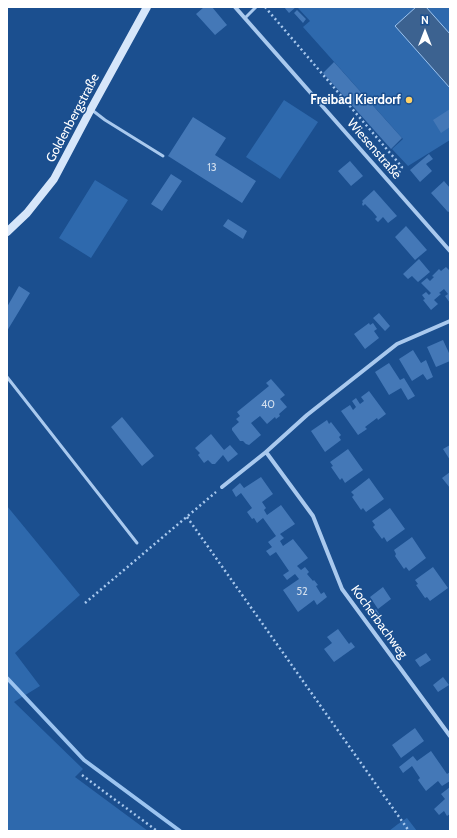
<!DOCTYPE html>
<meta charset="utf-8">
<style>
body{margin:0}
#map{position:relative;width:457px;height:838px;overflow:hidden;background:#1b4f8f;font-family:Cabin,sans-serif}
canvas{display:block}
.frame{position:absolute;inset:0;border:8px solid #fff;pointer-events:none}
.north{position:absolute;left:405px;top:12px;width:40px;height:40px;-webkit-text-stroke:3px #1b4f8f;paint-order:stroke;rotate:0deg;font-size:11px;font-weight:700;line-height:16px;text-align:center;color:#fff}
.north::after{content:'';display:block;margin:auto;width:14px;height:18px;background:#fff;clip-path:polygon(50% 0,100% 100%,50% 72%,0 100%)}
</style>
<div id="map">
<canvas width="457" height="838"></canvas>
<div class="frame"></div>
<div class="north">N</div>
</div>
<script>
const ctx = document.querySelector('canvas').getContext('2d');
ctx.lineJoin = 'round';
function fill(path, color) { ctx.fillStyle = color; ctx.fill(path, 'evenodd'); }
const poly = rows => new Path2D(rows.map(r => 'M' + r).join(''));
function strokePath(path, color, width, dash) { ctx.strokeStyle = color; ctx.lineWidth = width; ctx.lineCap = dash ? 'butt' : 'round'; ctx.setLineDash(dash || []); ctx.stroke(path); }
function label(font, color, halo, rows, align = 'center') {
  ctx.font = font + ' Cabin,sans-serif'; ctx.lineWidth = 3; ctx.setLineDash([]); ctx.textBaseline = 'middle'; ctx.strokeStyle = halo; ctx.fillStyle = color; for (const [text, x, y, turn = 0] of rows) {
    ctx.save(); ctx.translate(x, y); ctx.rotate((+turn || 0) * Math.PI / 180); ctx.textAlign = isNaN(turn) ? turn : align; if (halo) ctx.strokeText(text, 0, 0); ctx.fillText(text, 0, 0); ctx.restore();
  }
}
fill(poly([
 [299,7,450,7,450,140,408,166,392,149,403,139,303,27,310,21,298,8],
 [284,100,318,122,280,179,246,157],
 [95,180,128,200,91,258,59,238],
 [7,506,80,595,15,653,40,686,14,702,83,769,75,777,148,831,7,831],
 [407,818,417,831,389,831,398,824]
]), '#2e69ad');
const water = poly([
 [416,7,426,7,450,34,450,88,395,26,416,7]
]);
fill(water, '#3c6290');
strokePath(water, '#9cc4f0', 1);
strokePath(poly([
 [7,678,84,760,180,831]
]), '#9cc4f0', 4);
fill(poly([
 [204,7,212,7,227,25,215,35,196,14],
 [284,7,296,7,289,13],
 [297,10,306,19,303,23,294,13],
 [334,62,402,138,391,149,323,73],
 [450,109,450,127,441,133,433,120],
 [193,117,226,138,215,155,256,181,242,203,168,156],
 [429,154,433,159,426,164,432,171,420,182,410,170],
 [350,161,363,176,351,186,338,171],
 [171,174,182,181,162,211,151,204],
 [444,181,450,188,450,211,448,212,431,193],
 [374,190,397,216,388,223,383,217,378,222,375,219,377,217,372,211,365,204,363,206,362,204,363,202,362,201],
 [228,219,247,231,243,239,223,226],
 [406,226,427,250,415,260,395,237],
 [419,259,430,272,418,282,412,276,408,279,403,274],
 [446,267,450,271,450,303,445,296,448,294,444,289,439,293,441,294,434,300,438,304,431,310,423,300,425,299,422,295,426,292,429,295,431,293,421,283,427,278,430,281,434,277,432,276,439,269,441,271],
 [19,286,30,293,7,331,7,307],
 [379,313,390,326,385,331,373,318],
 [369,323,370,325,373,323,377,329,374,331,379,338,365,349,354,334],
 [443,340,449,353,450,353,450,361,436,367,427,347],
 [413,350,421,363,426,360,433,377,427,380,423,374,412,381,399,359],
 [389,363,400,380,404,378,415,396,408,400,401,388,389,395,375,372],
 [271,379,285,395,280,399,287,407,279,414,280,416,276,419,275,417,267,424,260,416,251,423,261,435,249,445,246,444,243,441,240,441,232,430,232,428,239,422,236,419,240,416,237,412,269,386,266,383],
 [369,391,386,414,378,420,377,418,365,427,367,429,358,435,341,411,350,405,353,410,356,407,352,401,356,398,360,404,364,401,361,397],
 [122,417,154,456,142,466,111,427],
 [327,420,329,424,331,422,341,435,339,437,341,440,325,452,311,431],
 [211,434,224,450,230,445,238,454,228,462,223,455,215,464,212,464,208,460,204,463,198,455,200,453,195,448],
 [450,445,450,460,443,449],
 [348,449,363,470,345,483,342,478,340,480,331,467,333,466,330,462],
 [450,472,450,488,442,478],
 [261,477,273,494,262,502,266,508,264,510,267,515,281,505,295,524,280,534,284,538,280,541,283,546,293,539,308,558,297,566,301,570,305,567,309,572,307,574,313,581,314,580,318,585,316,586,321,594,324,592,327,597,317,605,314,600,298,612,283,590,299,579,295,574,287,580,283,575,289,571,276,552,270,556,266,551,272,547,268,542,276,536,263,518,257,523,254,518,252,519,247,512,252,508,241,493,236,497,232,490,240,483,244,488],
 [369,478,384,499,366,512,363,508,361,510,352,497,354,495,351,492],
 [390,508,405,529,387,542,384,537,382,539,373,527,375,525,372,521],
 [412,537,426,558,409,571,406,567,404,569,395,556,396,554,394,550],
 [433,567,448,588,430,601,427,597,425,598,416,585,418,584,415,580],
 [383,587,391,599,378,609,370,597],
 [376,609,382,618,377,622,370,613],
 [338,629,349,644,351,642,355,647,334,662,324,649,332,643,327,637],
 [426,653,431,660,420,667,415,660],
 [443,677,449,685,438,692,433,685],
 [415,728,424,741,401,758,392,745],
 [431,751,447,774,450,772,450,781,442,786,438,781,426,791,418,780,420,778,412,766,403,773,399,767,413,756,417,761],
 [450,787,450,814,447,816,444,811,439,815,434,809,445,799,441,794]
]), '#4478b7');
strokePath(poly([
 [265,7,402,167,396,178],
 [187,517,409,831],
 [85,603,216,492],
 [82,775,157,831]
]), '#a9c9ee', 2.5, [2, 3]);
strokePath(poly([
 [245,18,256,7],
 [92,110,105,120,163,156],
 [7,377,137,543]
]), '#a9c9ee', 3);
strokePath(poly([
 [235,7,450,251],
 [450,321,397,344,307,415,266,452,313,516,342,589,450,736],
 [222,487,266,452]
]), '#a9c9ee', 4);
strokePath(poly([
 [7,232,27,213,54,179,91,109,147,7]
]), '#d6e6fa', 8);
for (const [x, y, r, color] of [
 [409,100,4,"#ffd166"]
]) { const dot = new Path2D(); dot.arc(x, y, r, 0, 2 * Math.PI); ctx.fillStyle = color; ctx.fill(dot); strokePath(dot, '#1b4f8f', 1.5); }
label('11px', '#d0dded', null, [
 ["13",212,168],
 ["40",268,405],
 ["52",302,592]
]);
label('bold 13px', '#fff', '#1b4f8f', [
 ["Freibad Kierdorf",401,100]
], 'right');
label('13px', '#fff', '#1b4f8f', [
 ["Goldenbergstraße",73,118,-62],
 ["Wiesenstraße",374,149,49],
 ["Kocherbachweg",379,622,54]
]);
</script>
